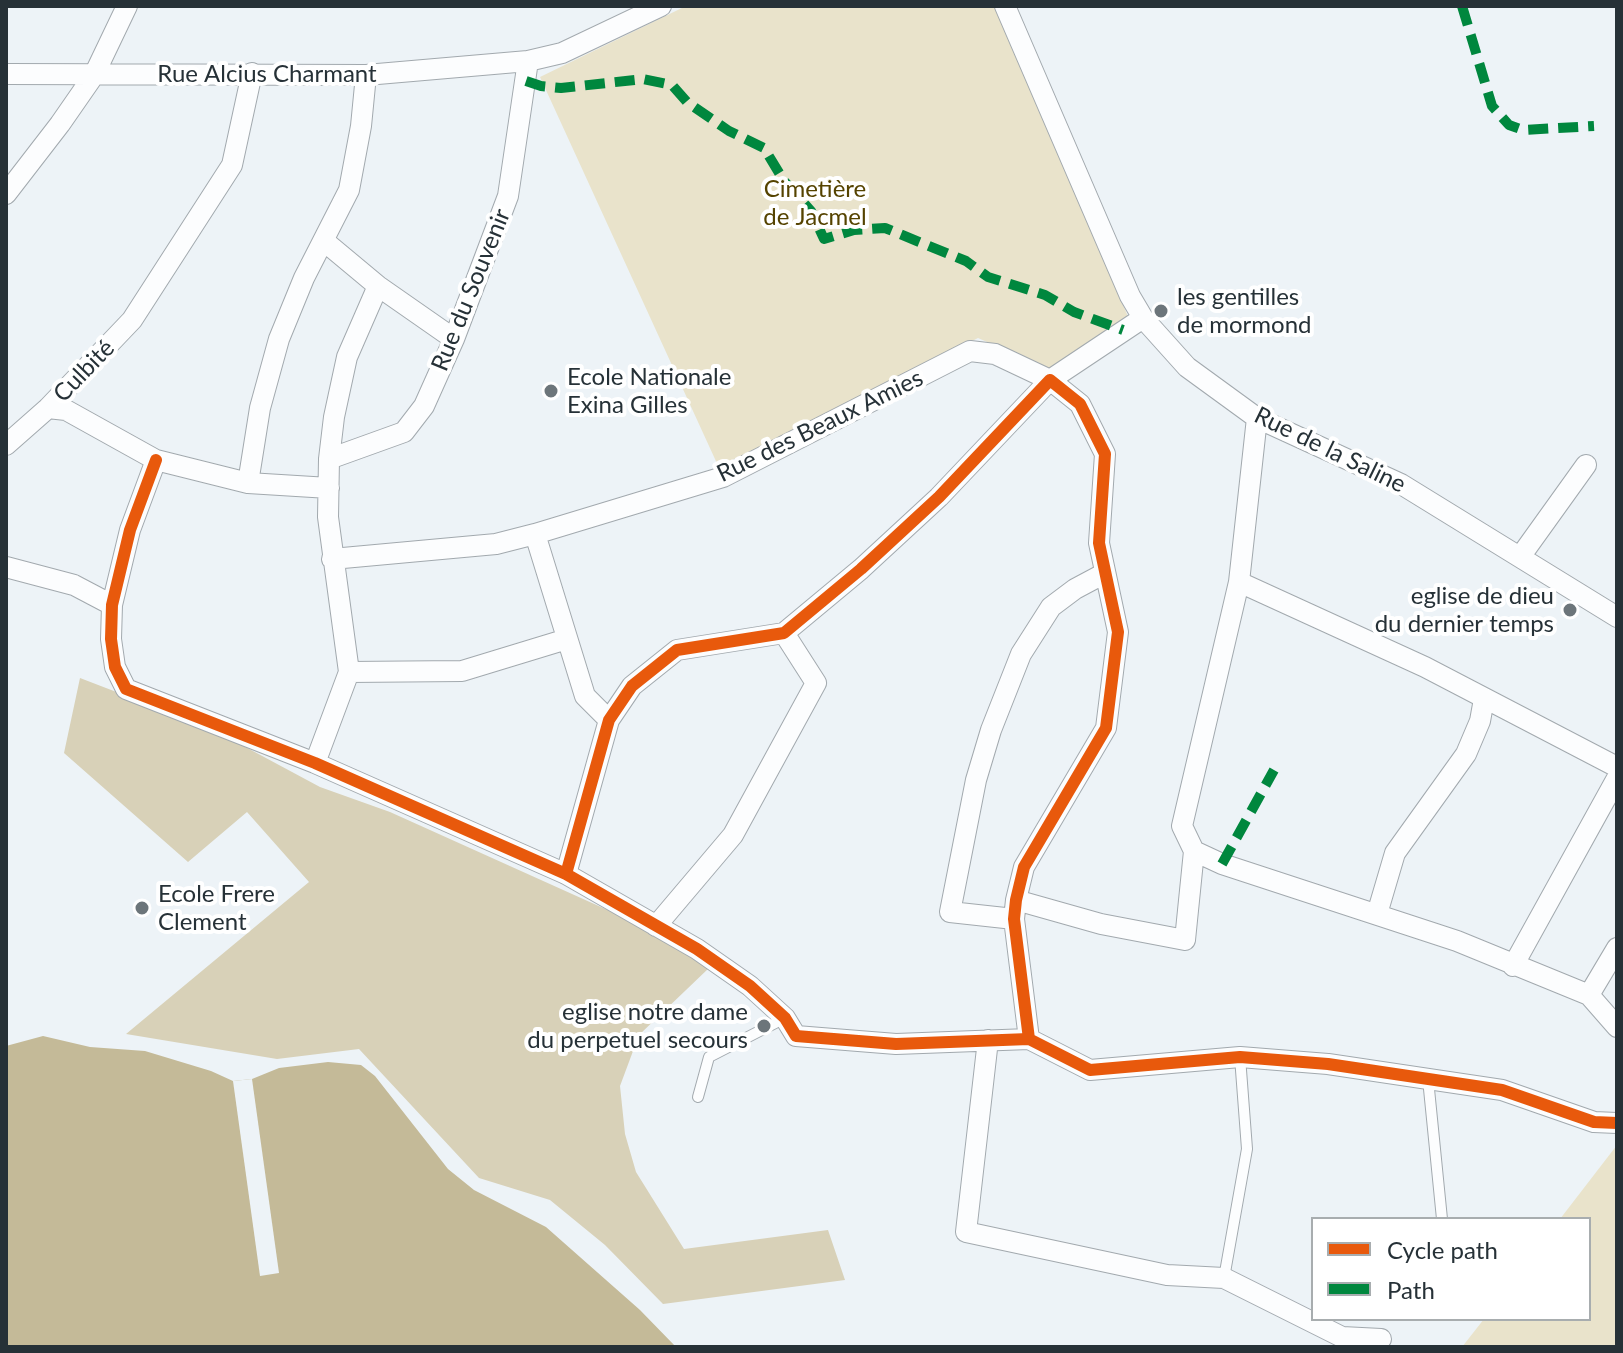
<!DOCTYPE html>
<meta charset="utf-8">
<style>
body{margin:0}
#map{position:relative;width:1623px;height:1353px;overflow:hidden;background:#edf3f7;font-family:Lato,sans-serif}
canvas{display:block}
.frame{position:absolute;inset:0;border:8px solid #263137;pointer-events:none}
.legend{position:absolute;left:1311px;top:1217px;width:280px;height:104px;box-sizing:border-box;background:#fff;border:2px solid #a8adaf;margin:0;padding:10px 14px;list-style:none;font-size:24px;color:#263137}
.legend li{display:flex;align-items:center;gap:16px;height:40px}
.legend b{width:40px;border:2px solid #a8adaf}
</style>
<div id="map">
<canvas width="1623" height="1353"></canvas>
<div class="frame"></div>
<ul class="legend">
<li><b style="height:10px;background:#e8590c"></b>Cycle path</li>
<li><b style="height:10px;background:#00873e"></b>Path</li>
</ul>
</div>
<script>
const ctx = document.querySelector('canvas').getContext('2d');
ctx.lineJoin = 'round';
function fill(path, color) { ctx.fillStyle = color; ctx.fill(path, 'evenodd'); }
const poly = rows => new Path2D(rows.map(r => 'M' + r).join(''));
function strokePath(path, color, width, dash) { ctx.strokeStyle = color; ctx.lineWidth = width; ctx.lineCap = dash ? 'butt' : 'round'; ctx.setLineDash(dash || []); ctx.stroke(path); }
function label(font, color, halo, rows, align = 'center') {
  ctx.font = font + ' Lato,sans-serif'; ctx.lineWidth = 8; ctx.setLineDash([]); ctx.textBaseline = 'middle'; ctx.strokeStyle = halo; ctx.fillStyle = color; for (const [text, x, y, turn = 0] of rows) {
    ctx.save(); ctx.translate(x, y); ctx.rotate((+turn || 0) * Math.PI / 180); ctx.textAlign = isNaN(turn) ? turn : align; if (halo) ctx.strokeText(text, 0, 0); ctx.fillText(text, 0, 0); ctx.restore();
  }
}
fill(poly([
 [686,6,996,6,1129,319,1049,369,978,338,720,470,540,77],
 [1617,1145,1617,1347,1462,1347,1484,1319,1589,1319,1589,1219,1560,1219]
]), '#e9e3cb');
fill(poly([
 [80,678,210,728,320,787,390,812,632,921,709,968,639,1035,620,1086,625,1134,636,1172,684,1249,828,1230,845,1280,663,1304,605,1245,550,1200,479,1178,359,1049,277,1059,126,1034,309,882,247,812,188,862,64,753]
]), '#d8d1b8');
fill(poly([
 [43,1036,90,1047,145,1051,211,1071,233,1081,252,1079,279,1068,328,1062,361,1065,375,1076,448,1169,474,1190,546,1227,640,1310,676,1347,6,1347,6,1046]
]), '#c4ba98');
fill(poly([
 [252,1079,279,1273,260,1276,233,1081]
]), '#edf3f7');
const lane = poly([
 [1428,1079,1442,1219],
 [698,1097,709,1057,785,1018],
 [1224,1278,1247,1149,1240,1057]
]);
const street = poly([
 [1005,6,1130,296,1143,318,1187,367,1257,418,1401,484,1617,617],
 [6,74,366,75,528,61,562,53,661,6],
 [6,194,60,124,94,75,127,6],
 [324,241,378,286,454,339],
 [48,408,66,410,156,460,248,483,329,488],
 [1257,418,1239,582,1182,826,1194,851,1222,864,1457,941,1589,995,1617,1027],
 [6,445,48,408,132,320,232,165,252,73],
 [329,459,404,432,424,406,454,339,508,196,528,61],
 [156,460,130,530,112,605,111,639,115,667,126,689,315,763,566,874,697,949,750,986,785,1018,796,1036,896,1044,1029,1039],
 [248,483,260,408,279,339,304,278,349,190,361,126,366,75],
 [535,534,585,696,609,720],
 [1520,557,1586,465],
 [332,559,496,544,535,534,723,477,970,351,995,354,1050,380,1143,318],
 [6,567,74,585,112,605],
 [1239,582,1425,667,1617,767],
 [349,672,462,671,567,639],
 [315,763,349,672,328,517,329,459,334,417,347,357,378,286],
 [566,874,609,720,632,686,677,650,784,633,861,569,939,497,1050,380,1080,404,1105,454,1099,543,1118,632,1106,728,1024,867,1016,900,1014,919,1029,1039,1090,1070,1240,1057,1328,1064,1502,1090,1594,1122,1617,1123],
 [1016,900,1101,924,1185,940,1194,851],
 [1377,914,1395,853,1466,754,1480,721,1484,699],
 [1014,919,950,912,976,780,991,730,1021,654,1051,607,1075,589,1105,573],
 [656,926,733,835,816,683,784,633],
 [1513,966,1617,778],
 [1589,995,1617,948],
 [988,1040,966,1232,1167,1275,1224,1278,1342,1337,1381,1339]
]);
strokePath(lane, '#a2a9ae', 12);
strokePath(street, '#a2a9ae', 22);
strokePath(lane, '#fcfdfe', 10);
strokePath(street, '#fcfdfe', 20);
strokePath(poly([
 [1462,6,1492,106,1509,125,1523,130,1594,126],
 [526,81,541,86,561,88,643,79,672,85,687,102,729,131,764,148,784,181,811,211,824,239,854,230,885,228,966,261,988,277,1045,295,1074,312,1123,330],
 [1222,864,1274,770]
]), '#00873e', 10, [20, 10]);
strokePath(poly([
 [156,460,130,530,112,605,111,639,115,667,126,689,315,763,566,874,697,949,750,986,785,1018,796,1036,896,1044,1029,1039],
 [566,874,609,720,632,686,677,650,784,633,861,569,939,497,1050,380,1080,404,1105,454,1099,543,1118,632,1106,728,1024,867,1016,900,1014,919,1029,1039,1090,1070,1240,1057,1328,1064,1502,1090,1594,1122,1617,1123]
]), '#e8590c', 12);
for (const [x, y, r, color] of [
 [1161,311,8,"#6c757a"],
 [551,391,8,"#6c757a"],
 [1570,610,8,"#6c757a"],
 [142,908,8,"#6c757a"],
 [764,1026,8,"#6c757a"]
]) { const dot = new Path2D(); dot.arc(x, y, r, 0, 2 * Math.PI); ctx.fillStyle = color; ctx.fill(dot); strokePath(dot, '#fff', 3); }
label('24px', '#263137', '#fff', [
 ["Rue Alcius Charmant",267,74],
 ["Rue du Souvenir",471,290,-68],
 ["Culbité",84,371,-46],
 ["Rue des Beaux Amies",820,426,-26],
 ["Rue de la Saline",1330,450,26]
]);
label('24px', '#554300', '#fff', [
 ["Cimetière",815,189],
 ["de Jacmel",815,217]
]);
label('24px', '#263137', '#fff', [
 ["les gentilles",1177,297],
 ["de mormond",1177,325],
 ["Ecole Nationale",567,377],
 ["Exina Gilles",567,405],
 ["eglise de dieu",1554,596,"right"],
 ["du dernier temps",1554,624,"right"],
 ["Ecole Frere",158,894],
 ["Clement",158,922],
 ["eglise notre dame",748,1012,"right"],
 ["du perpetuel secours",748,1040,"right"]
], 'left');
</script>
